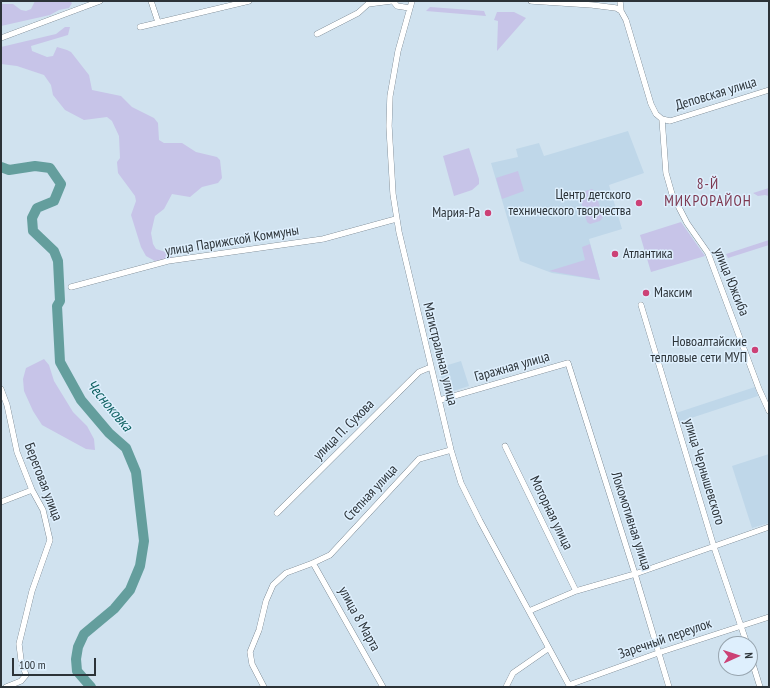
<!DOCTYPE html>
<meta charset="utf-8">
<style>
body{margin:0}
#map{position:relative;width:770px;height:688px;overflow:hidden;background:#d0e2ef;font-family:"PT Sans Narrow",sans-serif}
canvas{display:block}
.frame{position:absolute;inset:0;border:2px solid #2c3338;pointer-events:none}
.north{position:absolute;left:718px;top:636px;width:40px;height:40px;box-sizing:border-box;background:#deeffd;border:1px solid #97a4ae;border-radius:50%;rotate:87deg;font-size:11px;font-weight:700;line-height:16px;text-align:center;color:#2c3338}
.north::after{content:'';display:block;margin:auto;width:14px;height:18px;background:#cc4176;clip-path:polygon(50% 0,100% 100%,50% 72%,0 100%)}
.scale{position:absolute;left:12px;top:658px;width:84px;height:18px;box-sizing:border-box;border:2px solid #2c3338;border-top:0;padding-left:5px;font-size:12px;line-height:14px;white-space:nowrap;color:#2c3338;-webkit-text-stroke:3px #deeffd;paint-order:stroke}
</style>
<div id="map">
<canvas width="770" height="688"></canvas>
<div class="frame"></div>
<div class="north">N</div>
<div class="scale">100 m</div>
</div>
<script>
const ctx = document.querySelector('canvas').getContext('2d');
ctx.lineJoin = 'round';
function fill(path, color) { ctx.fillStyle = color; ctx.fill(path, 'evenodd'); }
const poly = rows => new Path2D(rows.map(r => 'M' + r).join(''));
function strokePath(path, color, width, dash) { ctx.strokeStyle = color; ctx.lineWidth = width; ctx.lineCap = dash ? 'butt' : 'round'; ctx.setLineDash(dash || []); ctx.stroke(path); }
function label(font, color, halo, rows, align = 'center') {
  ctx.font = font + ' "PT Sans Narrow",sans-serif'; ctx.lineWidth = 3; ctx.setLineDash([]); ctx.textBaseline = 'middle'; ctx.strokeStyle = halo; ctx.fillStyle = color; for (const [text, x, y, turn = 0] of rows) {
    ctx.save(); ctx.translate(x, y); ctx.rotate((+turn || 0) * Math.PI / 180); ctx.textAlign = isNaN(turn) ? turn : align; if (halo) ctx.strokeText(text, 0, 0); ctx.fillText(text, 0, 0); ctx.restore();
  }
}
fill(poly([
 [628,131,644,173,609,185,622,229,589,239,600,280,552,273,520,261,491,163,518,157,516,149,539,143,544,156],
 [461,361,469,386,447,393,438,368],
 [755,387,758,396,679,422,676,413],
 [769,454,769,523,752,528,732,466]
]), '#bfd7e9');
fill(poly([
 [35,1,70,1,72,3,69,8,59,10,50,15,1,26,1,4,13,4,21,10,26,11,31,9],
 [430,7,484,11,486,16,426,11],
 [497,12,514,12,526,18,497,51,498,21,494,20],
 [65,27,70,27,68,35,31,46,32,51,47,57,53,56,57,47,67,50,71,52,89,75,92,90,121,96,132,107,154,118,158,123,159,140,164,143,182,143,196,152,217,157,220,160,222,178,218,183,202,187,190,197,172,194,164,209,155,216,151,233,153,244,156,249,172,254,171,259,155,261,146,256,141,247,131,215,136,201,135,196,118,173,117,162,120,158,119,136,112,121,107,117,84,120,65,110,53,95,51,85,44,75,17,66,1,64,1,47,56,34],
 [469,148,479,179,479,184,472,190,454,196,443,156],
 [518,171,524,191,502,199,496,178],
 [769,188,769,196,765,195,758,196,753,193],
 [592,189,595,191,603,217,600,221,590,224,587,222,579,195,580,193],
 [681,222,705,256,651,272,640,235],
 [769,240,769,245,728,258,726,254],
 [590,244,600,280,549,271,585,260,582,247],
 [44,359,49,365,54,381,73,412,87,426,94,439,95,450,86,449,42,425,33,411,24,391,23,379,26,368]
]), '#c7c4e8');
strokePath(poly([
 [1,167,9,170,35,166,50,168,61,184,54,201,37,208,32,218,33,231,54,251,58,261,60,301,57,306,60,362,81,400,109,433,126,448,136,472,144,541,140,566,130,590,114,609,84,634,78,647,76,659,77,671,91,687]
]), '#649e9d', 10);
const minor = poly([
 [151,1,158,22],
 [393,1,397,6,410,8],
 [412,1,398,51,390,96,389,126,393,194,399,232,451,450,461,483,480,521,570,687],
 [531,1,592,5,616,8,621,11],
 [620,1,621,11,626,20,651,104,656,114,662,119,670,121,769,90],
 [140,27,249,1],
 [317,34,358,13,368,4,391,1],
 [1,38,100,1],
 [662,119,666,173,672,194,687,223,708,253,759,389,769,411],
 [71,287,168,261,323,239,396,219],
 [641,305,714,547,747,644],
 [1,389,7,405,17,452,32,490,43,510,50,540,32,591,19,644,21,660,26,675,21,681,6,687],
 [440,400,568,363,635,574,669,687],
 [505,446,576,591],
 [1,502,32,490],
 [277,513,419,372,431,367],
 [313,563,383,687],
 [529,611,576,591,635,574,769,527],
 [750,655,760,687],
 [569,685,658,653,769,617],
 [264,687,252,664,250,652,259,630,266,601,273,585,286,573,313,563,330,555,419,459,451,450],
 [506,687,513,673,549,648]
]);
strokePath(minor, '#5a6975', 6);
strokePath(minor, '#fff', 5.5);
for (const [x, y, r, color] of [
 [639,203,4,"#cc4176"],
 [488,213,4,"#cc4176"],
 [615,254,4,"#cc4176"],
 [646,293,4,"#cc4176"],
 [755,350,4,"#cc4176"]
]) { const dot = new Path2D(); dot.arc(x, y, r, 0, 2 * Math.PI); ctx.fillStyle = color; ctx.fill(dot); strokePath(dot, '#deeffd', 1.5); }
label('14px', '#2c3338', '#deeffd', [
 ["Деповская улица",716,94,-17],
 ["улица Парижской Коммуны",232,241,-9],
 ["улица Южсиба",731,282,68],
 ["Магистральная улица",440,354,76],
 ["Гаражная улица",512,367,-16],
 ["улица П. Сухова",344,430,-45],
 ["улица Чернышевского",704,472,73],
 ["Береговая улица",43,482,69],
 ["Степная улица",371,493,-47],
 ["Моторная улица",551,513,64],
 ["Локомотивная улица",631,521,72],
 ["улица 8 Марта",359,619,61],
 ["Заречный переулок",665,639,-19]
]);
label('14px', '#2c3338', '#deeffd', [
 ["Центр детского",631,195],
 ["технического творчества",631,211],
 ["Мария-Ра",480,213],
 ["Атлантика",623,254,"left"],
 ["Максим",654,293,"left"],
 ["Новоалтайские",747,342],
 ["тепловые сети МУП",747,358]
], 'right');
ctx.letterSpacing = '1px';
label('15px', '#7d374f', '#deeffd', [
 ["8-Й",708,185],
 ["МИКРОРАЙОН",708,202]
]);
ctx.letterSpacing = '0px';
label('italic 15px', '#0d6060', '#deeffd', [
 ["Чесноковка",109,406,50]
]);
</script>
